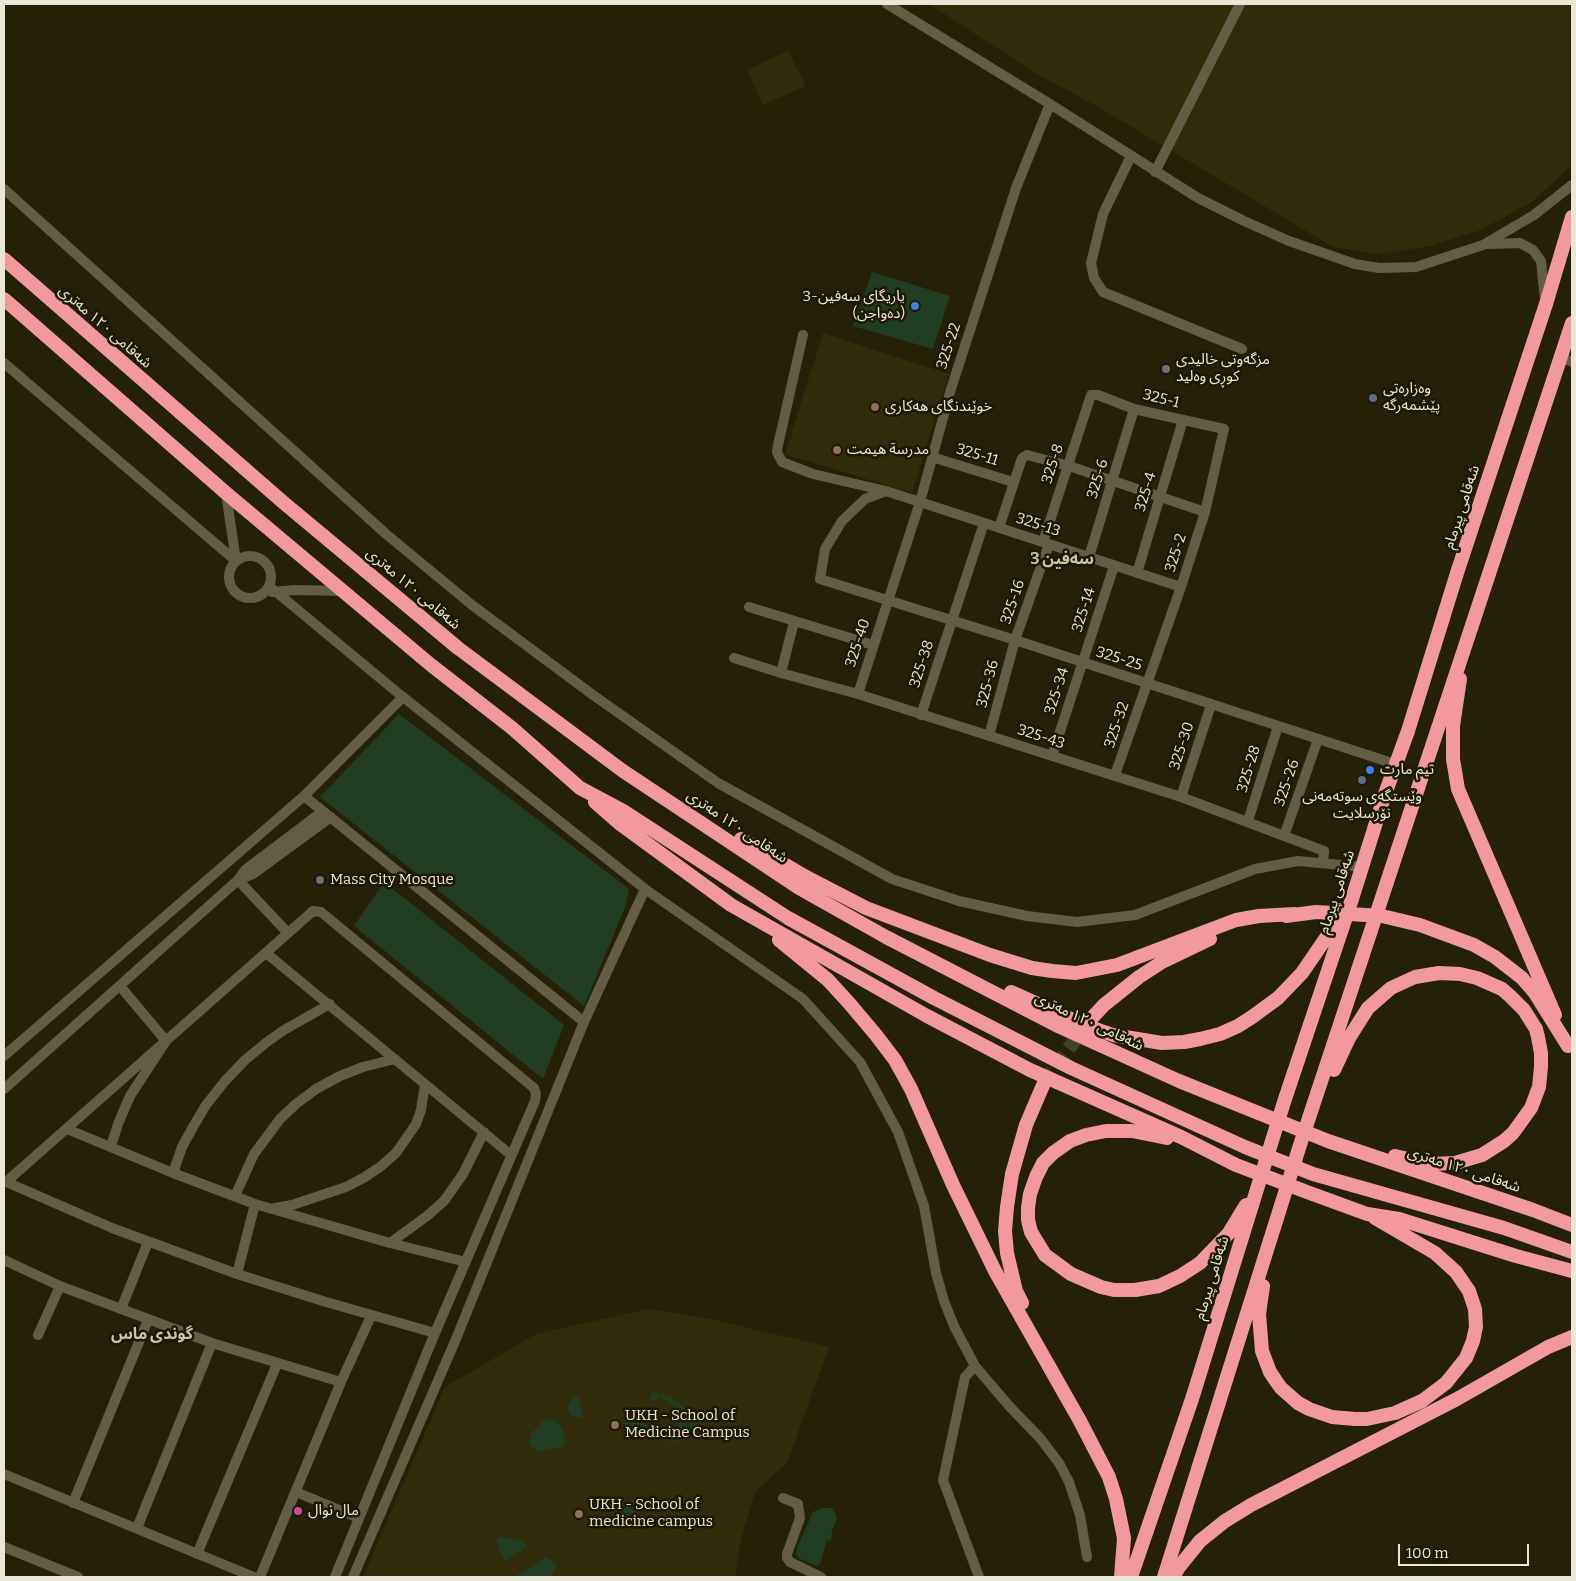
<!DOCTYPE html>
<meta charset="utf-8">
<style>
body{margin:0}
#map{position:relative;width:1576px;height:1581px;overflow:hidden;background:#252109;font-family:Bitter,serif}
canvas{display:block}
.frame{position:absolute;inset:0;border:5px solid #eae7d9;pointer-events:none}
.scale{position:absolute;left:1398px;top:1544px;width:131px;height:22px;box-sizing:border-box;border:2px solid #eae7d9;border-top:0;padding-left:6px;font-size:15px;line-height:18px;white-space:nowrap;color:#eae7d9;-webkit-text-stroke:4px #1c1802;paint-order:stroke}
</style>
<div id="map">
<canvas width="1576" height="1581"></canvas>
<div class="frame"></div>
<div class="scale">100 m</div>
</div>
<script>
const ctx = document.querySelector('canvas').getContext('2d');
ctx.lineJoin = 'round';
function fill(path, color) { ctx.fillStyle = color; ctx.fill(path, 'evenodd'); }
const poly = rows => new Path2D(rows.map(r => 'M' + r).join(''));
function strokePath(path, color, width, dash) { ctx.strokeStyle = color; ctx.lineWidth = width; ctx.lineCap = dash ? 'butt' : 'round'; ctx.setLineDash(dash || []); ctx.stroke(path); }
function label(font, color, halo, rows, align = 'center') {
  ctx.font = font + ' Bitter,"Noto Sans Arabic",serif'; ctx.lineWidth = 5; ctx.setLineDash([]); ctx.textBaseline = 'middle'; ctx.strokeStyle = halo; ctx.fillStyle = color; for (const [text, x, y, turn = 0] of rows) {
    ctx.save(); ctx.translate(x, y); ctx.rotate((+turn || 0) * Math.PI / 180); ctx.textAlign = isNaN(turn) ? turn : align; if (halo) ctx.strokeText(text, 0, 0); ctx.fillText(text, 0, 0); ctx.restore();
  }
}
fill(poly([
 [929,4,1572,4,1572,165,1532,202,1481,230,1430,246,1380,254,1333,247,1100,108,1037,74],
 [788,51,806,86,763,105,747,70],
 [823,333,949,374,912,493,785,454],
 [648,1309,707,1318,829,1347,787,1463,755,1492,741,1539,735,1577,363,1577,445,1387,536,1334]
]), '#302b0b');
fill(poly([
 [872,272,950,296,933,349,853,326],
 [399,714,629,889,626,905,584,1006,320,797],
 [384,882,564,1025,543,1079,354,926],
 [652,1392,670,1397,692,1412,702,1424,702,1427,686,1438,672,1442,624,1425,626,1419,641,1421,648,1425,674,1437,683,1412,659,1396,656,1401,649,1399],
 [579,1396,583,1417,573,1417,569,1413,567,1407,572,1399],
 [552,1418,561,1426,566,1439,564,1446,539,1452,529,1444,531,1434,543,1421],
 [638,1496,641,1501,643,1510,615,1519,612,1511],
 [822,1508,832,1508,837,1518,832,1531,831,1541,827,1540,820,1564,817,1566,798,1558,796,1554,797,1548,813,1512],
 [497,1537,523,1540,527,1547,505,1561,498,1547],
 [546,1557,557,1564,551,1577,514,1577]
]), '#203c22');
strokePath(poly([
 [1044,1083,1085,1026]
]), '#433f28', 14, [14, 7]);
strokePath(poly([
 [887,4,1050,104,1198,198,1244,221,1289,241,1355,264,1379,268,1416,267,1483,245,1534,215,1572,185],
 [1131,156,1103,214,1091,263,1094,278,1103,292,1242,349],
 [1155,172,1240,4],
 [4,189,386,534,472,605,593,695,718,783,892,879,959,901,1027,916,1077,922,1135,915,1255,869,1298,861,1363,867],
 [1487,244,1520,243,1533,250,1541,261,1545,300],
 [803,335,778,445,777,452,782,462,813,474,886,491,1181,587],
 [1561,357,1572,362],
 [4,363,236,561],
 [932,457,1013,482],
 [886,491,865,499,842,521,825,549,820,579,1015,640,1395,764],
 [226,493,236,561],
 [999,528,1022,458,1027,455,1069,466,1205,512],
 [1043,542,1091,395,1098,395,1134,409,1224,429,1205,512,1181,587,1115,775],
 '229 577a21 21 0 1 1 42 0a21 21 0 1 1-42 0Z',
 [1089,557,1134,409],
 [1137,573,1183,420],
 [269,586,398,693,645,889,803,999,860,1062,898,1132,924,1206,936,1273,944,1301,954,1326,975,1366,1010,1407,1040,1438,1059,1463,1069,1482,1080,1515,1087,1557],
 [272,592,295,590,342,591],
 [749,607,873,645],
 [734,658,781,673,858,694,1181,797,1324,851,1323,863],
 [781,673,794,622],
 [858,694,920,502,951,389,1016,188,1050,104],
 [921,715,984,523],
 [989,736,1015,640,1049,544],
 [1052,756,1114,566],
 [304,796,584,1022],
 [1181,797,1211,705],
 [1248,821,1278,726],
 [1284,836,1318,739],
 [238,880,253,874,331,817],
 [238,880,287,932],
 [266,953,511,1155],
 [4,1056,304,796,403,697],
 [4,1089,238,880,245,870,323,811],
 [67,1129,173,1173,255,1204,390,1243,466,1262],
 [111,1146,118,1124,130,1096,166,1041,120,986],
 [173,1173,182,1147,193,1127,206,1105,225,1081,245,1060,267,1042,284,1030,330,1004],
 [4,1181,112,1228,237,1274,326,1302,435,1333],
 [6,1182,313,911,321,912,534,1088,536,1094,535,1101,435,1333,335,1577],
 [235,1196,254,1154,280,1119,296,1104,316,1089,340,1076,363,1067,395,1059],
 [275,1208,292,1205,346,1187,365,1177,380,1167,396,1153,416,1124,421,1110,425,1084],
 [390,1243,427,1216,444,1201,463,1174,484,1132],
 [4,1260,60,1286,212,1343,341,1382],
 [237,1274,255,1204],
 [121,1309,148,1242],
 [38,1335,60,1286],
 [975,1366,965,1377,943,1480,979,1577],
 [4,1474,254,1577],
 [296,1492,359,1518],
 [783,1498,798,1504,800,1518,787,1554,787,1558,790,1562,821,1577],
 [73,1503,148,1320],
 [137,1528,212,1343],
 [4,1547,78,1577],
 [197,1554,277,1364],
 [260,1577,341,1382,371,1316],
 [353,1577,456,1339,584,1022,645,889]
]), '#625d44', 10);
strokePath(poly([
 [4,259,284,503,458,648,623,771,799,888,886,937,1060,1027,1179,1081,1328,1141,1533,1210,1572,1225],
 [4,299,226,493,431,665,512,728,580,788,625,812,788,918,934,998,1071,1068,1245,1147,1313,1174,1504,1228,1572,1252],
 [1460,679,1453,726,1453,759,1458,789,1555,1015],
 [595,802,619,823,731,905,927,1016,1030,1070,1181,1137,1236,1165,1307,1192,1367,1214,1399,1219,1516,1256,1572,1271],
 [741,839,808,878,866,908,990,955,1032,968,1052,971,1076,973,1117,965,1236,920,1259,916,1295,914],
 [1286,916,1316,912,1382,916,1420,925,1474,945,1495,957,1522,978,1535,993,1568,1046],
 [779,940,828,980,849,1003,876,1035,895,1060,911,1089,953,1185,995,1271,1080,1421,1109,1477,1116,1499,1124,1538,1121,1577],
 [1011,992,1084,1025,1113,1035,1162,1043,1184,1042,1200,1039,1220,1034,1238,1026,1252,1017,1278,998,1302,973,1345,910],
 [1090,1020,1104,1005,1139,977,1162,962,1210,939],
 [1334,1070,1349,1038,1368,1008,1391,988,1415,977,1439,973,1460,974,1477,978,1502,989,1510,996,1524,1010,1536,1029,1538,1037,1541,1053,1541,1067,1539,1087,1531,1108,1513,1133,1504,1141,1482,1155,1455,1163,1431,1164,1395,1156],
 [1167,1138,1132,1131,1106,1131,1086,1135,1070,1141,1053,1153,1043,1163,1036,1177,1030,1194,1028,1208,1028,1220,1031,1232,1045,1255,1071,1274,1101,1287,1114,1290,1135,1290,1159,1286,1180,1276,1200,1263,1229,1233,1246,1205],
 [1263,1286,1259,1314,1262,1351,1270,1372,1276,1381,1281,1388,1298,1403,1309,1409,1332,1417,1355,1419,1367,1419,1395,1413,1422,1401,1446,1383,1466,1358,1473,1341,1476,1327,1475,1309,1469,1291,1456,1272,1435,1253,1375,1218],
 [1022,1303,1016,1291,1007,1253,1005,1231,1007,1207,1012,1174,1026,1125,1044,1083],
 [1131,1577,1192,1399,1284,1102,1352,899,1385,794,1408,731,1457,573,1546,304,1572,217],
 [1164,1577,1300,1145,1572,323],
 [1173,1577,1179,1567,1200,1541,1225,1521,1251,1505,1457,1399,1548,1347,1572,1337]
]), '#f2999e', 14);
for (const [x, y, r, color] of [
 [915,306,5,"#3f7fe0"],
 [1166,369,5,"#6b7280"],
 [1373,398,5,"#5c6f8a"],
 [875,407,5,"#8d6e63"],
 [837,450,5,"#8d6e63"],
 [1370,770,5,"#3f7fe0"],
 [1362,780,5,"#5c6f8a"],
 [320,880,5,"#6b7280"],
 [615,1425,5,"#8d6e63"],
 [298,1511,5,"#d1479c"],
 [579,1514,5,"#8d6e63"]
]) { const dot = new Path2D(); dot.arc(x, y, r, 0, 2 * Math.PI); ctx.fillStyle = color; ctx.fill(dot); strokePath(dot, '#1c1802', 2); }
label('15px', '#eae7d9', '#1c1802', [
 ["یاریگای سەفین-3",905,297,"right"],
 ["(دەواجن)",905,314,"right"],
 ["مزگەوتی خالیدی",1176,360],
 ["کوڕی وەلید",1176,377],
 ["وەزارەتی",1383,389],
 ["پێشمەرگە",1383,406],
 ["خوێندنگای هەکاری",885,407],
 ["مدرسة هيمت",847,450],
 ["تيم مارت",1380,770],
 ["وێستگەی سوتەمەنی",1362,797,"center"],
 ["نۆرسلایت",1362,814,"center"],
 ["Mass City Mosque",330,880],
 ["UKH - School of",625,1416],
 ["Medicine Campus",625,1433],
 ["UKH - School of",589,1505],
 ["medicine campus",589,1522],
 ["مال نوال",308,1511]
], 'left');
label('15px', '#eae7d9', '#1c1802', [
 ["شەقامی ١٢٠ مەتری",105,327,41],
 ["325-22",949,346,-72],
 ["325-1",1161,399,14],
 ["325-11",977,455,17],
 ["325-8",1053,464,-72],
 ["325-6",1098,479,-73],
 ["325-4",1146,492,-73],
 ["شەقامی پیرمام",1462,507,-72],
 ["325-13",1038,525,18],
 ["325-2",1176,553,-72],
 ["شەقامی ١٢٠ مەتری",413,589,40],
 ["325-16",1013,602,-71],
 ["325-14",1084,610,-72],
 ["325-40",858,643,-72],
 ["325-25",1119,659,18],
 ["325-38",922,664,-72],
 ["325-36",988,684,-75],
 ["325-34",1057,691,-72],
 ["325-32",1117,725,-71],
 ["325-43",1041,737,18],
 ["325-30",1182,746,-72],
 ["325-28",1249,769,-73],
 ["325-26",1287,783,-71],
 ["شەقامی ١٢٠ مەتری",737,827,34],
 ["شەقامی پیرمام",1337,892,-72],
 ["شەقامی ١٢٠ مەتری",1089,1022,25],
 ["شەقامی ١٢٠ مەتری",1464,1170,18],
 ["شەقامی پیرمام",1212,1278,-73]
]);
label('bold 16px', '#cac5a9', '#1c1802', [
 ["سەفین 3",1062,560],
 ["گوندی ماس",152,1335]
]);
</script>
